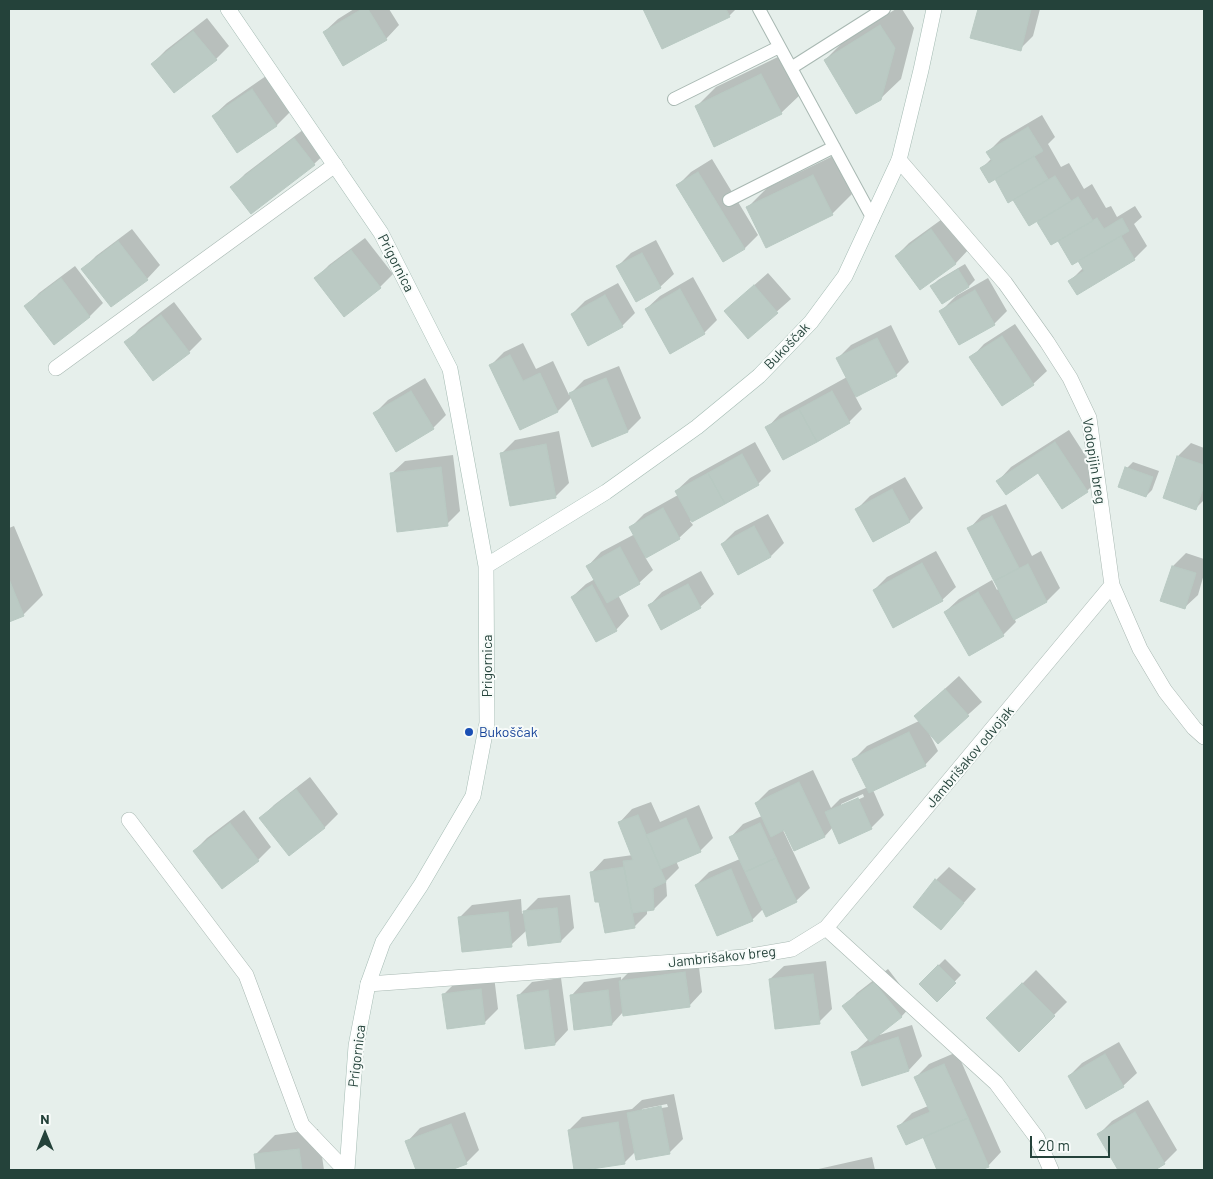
<!DOCTYPE html>
<meta charset="utf-8">
<style>
body{margin:0}
#map{position:relative;width:1213px;height:1179px;overflow:hidden;background:#e6efeb;font-family:Barlow,sans-serif}
canvas{display:block}
.frame{position:absolute;inset:0;border:10px solid #24423a;pointer-events:none}
.north{position:absolute;left:20px;top:1109px;width:50px;height:50px;-webkit-text-stroke:4px #f7fbf9;paint-order:stroke;rotate:0deg;font-size:14px;font-weight:700;line-height:20px;text-align:center;color:#24423a}
.north::after{content:'';display:block;margin:auto;width:18px;height:22px;background:#24423a;clip-path:polygon(50% 0,100% 100%,50% 72%,0 100%)}
.scale{position:absolute;left:1030px;top:1136px;width:80px;height:22px;box-sizing:border-box;border:2px solid #24423a;border-top:0;padding-left:6px;font-size:15px;line-height:18px;white-space:nowrap;color:#24423a;-webkit-text-stroke:4px #f7fbf9;paint-order:stroke}
</style>
<div id="map">
<canvas width="1213" height="1179"></canvas>
<div class="frame"></div>
<div class="north">N</div>
<div class="scale">20 m</div>
</div>
<script>
const ctx = document.querySelector('canvas').getContext('2d');
ctx.lineJoin = 'round';
function fill(path, color) { ctx.fillStyle = color; ctx.fill(path, 'evenodd'); }
const poly = rows => new Path2D(rows.map(r => 'M' + r).join(''));
function strokePath(path, color, width, dash) { ctx.strokeStyle = color; ctx.lineWidth = width; ctx.lineCap = dash ? 'butt' : 'round'; ctx.setLineDash(dash || []); ctx.stroke(path); }
function label(font, color, halo, rows, align = 'center') {
  ctx.font = font + ' Barlow,sans-serif'; ctx.lineWidth = 4; ctx.setLineDash([]); ctx.textBaseline = 'middle'; ctx.strokeStyle = halo; ctx.fillStyle = color; for (const [text, x, y, turn = 0] of rows) {
    ctx.save(); ctx.translate(x, y); ctx.rotate((+turn || 0) * Math.PI / 180); ctx.textAlign = isNaN(turn) ? turn : align; if (halo) ctx.strokeText(text, 0, 0); ctx.fillText(text, 0, 0); ctx.restore();
  }
}
fill(poly([
 [354,9,389,9,399,25,386,39,324,32,338,19],
 [644,9,736,9,729,16,663,48],
 [896,9,902,9,914,28,901,79,880,99,825,60,845,40],
 [979,9,1040,9,1033,36,1020,49,972,37],
 [207,18,229,46,216,59,152,64,166,50],
 [782,55,801,94,781,113,696,107,716,87],
 [266,76,290,112,277,125,237,152,213,116,227,103],
 [1042,115,1055,137,1048,144,1061,167,1069,163,1084,189,1092,184,1106,208,1111,206,1117,217,1135,206,1142,217,1134,224,1147,246,1134,259,1070,281,1084,267,1079,259,1058,239,1052,244,1037,220,1029,224,1014,198,995,178,982,168,992,158,988,152,1001,139],
 [308,126,328,151,314,164,232,187,245,174],
 [833,156,852,194,832,214,747,208,767,188],
 [712,159,758,235,745,248,724,261,678,185,691,172],
 [945,217,969,249,956,263,921,288,896,256,909,243],
 [132,229,160,265,147,279,83,269,96,256],
 [365,238,393,274,380,287,316,278,329,265],
 [656,240,674,274,660,287,618,266,631,253],
 [965,264,975,280,969,286,942,303,932,286,938,280],
 [75,266,103,303,90,316,54,343,26,306,39,293],
 [768,273,791,299,748,337,725,311],
 [693,277,717,320,704,333,646,309,660,296],
 [988,278,1007,311,994,324,941,311,956,296],
 [618,283,635,313,622,326,572,314,585,301],
 [174,302,202,339,189,352,126,343,139,329],
 [1015,324,1047,371,1033,384,1002,404,971,358,984,344],
 [891,325,909,362,896,375,855,396,862,409,849,422,767,428,780,414,847,377,838,358,851,345],
 [523,343,536,369,553,361,569,395,584,380,619,366,641,418,628,431,592,445,572,397,558,411,521,429,490,366,504,352],
 [425,378,446,415,433,428,397,450,375,413,388,400],
 [1069,430,1100,478,1087,491,1039,472,998,481,1011,467],
 [559,431,569,483,555,497,502,453,515,440],
 [755,442,771,471,758,484,690,521,693,525,679,538,645,557,653,570,639,583,618,595,629,616,616,630,572,597,586,584,595,579,588,566,601,552,635,534,631,527,644,514,678,495,676,491,690,478],
 [1191,443,1204,448,1204,500,1196,508,1178,456],
 [453,455,460,511,447,524,391,474,405,461],
 [1133,462,1159,471,1152,490,1146,496,1127,468],
 [905,477,923,508,910,521,874,541,856,510,870,496],
 [1006,504,1032,556,1041,551,1060,588,1047,601,1014,618,1016,622,1003,635,945,612,959,599,992,580,997,590,999,588,969,529,982,515],
 [768,514,784,543,771,556,738,574,722,544,735,531],
 [14,526,43,595,23,615,9,621,9,528],
 [936,551,956,587,942,600,874,590,887,577],
 [1186,553,1204,559,1204,574,1198,595,1184,608,1162,601,1173,566],
 [701,571,714,594,700,607,649,606,662,592],
 [959,676,982,702,938,742,929,733,938,751,925,765,873,790,884,815,871,828,833,827,825,836,795,850,785,829,783,830,810,888,796,901,763,909,752,920,696,885,709,872,740,859,730,838,743,824,762,816,756,803,769,790,813,770,831,808,840,799,868,787,854,759,867,746,919,721,915,716],
 [863,794,864,797,841,807,841,804],
 [310,777,338,814,325,827,289,854,261,818,274,805],
 [651,802,660,822,699,805,713,838,700,851,676,861,679,868,666,881,667,896,654,909,647,910,647,914,634,927,600,901,591,873,604,859,633,855,619,823,632,809],
 [244,810,271,847,258,860,194,851,207,838],
 [949,867,976,889,941,929,914,907,936,880],
 [570,895,574,928,561,941,527,930,511,945,459,918,472,905,521,899,522,914,538,898],
 [698,959,702,992,689,1006,624,1011,612,1024,571,996,584,982,621,977,621,980,633,968],
 [945,959,961,975,937,1000,920,984],
 [826,961,832,1009,819,1022,770,979,784,966],
 [888,969,914,1003,901,1017,876,1036,912,1025,922,1056,909,1070,863,1085,853,1053,869,1039,844,1006,857,993],
 [1036,970,1067,1002,1019,1050,988,1018],
 [494,976,498,1009,485,1022,444,994,457,981],
 [561,978,568,1030,555,1044,519,995,532,982],
 [1119,1042,1137,1073,1123,1086,1087,1107,1069,1076,1082,1063],
 [957,1052,1001,1152,988,1166,978,1170,939,1170,923,1135,899,1126,912,1113,928,1106,916,1077,929,1064],
 [674,1094,683,1139,669,1153,636,1151,624,1163,576,1170,569,1130,582,1117,632,1109,642,1100],
 [667,1104,668,1107,642,1111,642,1109],
 [1148,1100,1177,1150,1164,1163,1152,1170,1119,1170,1099,1134,1112,1121],
 [465,1112,479,1150,466,1163,448,1170,418,1170,407,1142,420,1128],
 [318,1129,324,1170,257,1170,255,1155,275,1135],
 [872,1157,875,1170,814,1170]
]), '#0003');
const building = poly([
 [362,9,368,9,387,40,343,66,323,32,362,9],
 [643,9,726,9,730,17,662,49,643,9],
 [978,9,1031,9,1021,51,970,38,978,9],
 [880,25,895,48,881,100,856,114,824,60,880,25],
 [193,31,217,60,174,93,151,64,193,31],
 [761,74,782,114,714,147,695,106,761,74],
 [252,89,277,126,237,153,212,116,252,89],
 [1028,127,1043,151,989,183,980,168,992,161,986,152,1028,127],
 [294,138,315,165,251,214,230,187,294,138],
 [1034,156,1048,179,1008,203,995,179,1034,156],
 [698,172,745,249,723,262,676,185,698,172],
 [813,175,833,215,766,248,746,207,813,175],
 [1055,176,1071,201,1029,226,1013,200,1055,176],
 [1078,197,1093,221,1051,245,1037,222,1078,197],
 [1097,218,1104,229,1122,218,1129,231,1072,265,1058,241,1097,218],
 [931,229,956,264,920,290,895,256,931,229],
 [1121,236,1135,260,1077,295,1068,281,1084,271,1078,261,1121,236],
 [118,241,148,280,111,307,81,269,118,241],
 [351,250,381,288,344,317,314,278,351,250],
 [642,253,661,288,636,302,616,266,642,253],
 [958,269,969,287,942,304,930,286,958,269],
 [61,278,90,317,54,345,24,306,61,278],
 [754,285,778,313,748,339,724,311,754,285],
 [680,289,705,334,670,354,645,309,680,289],
 [975,290,995,325,959,345,939,311,975,290],
 [605,295,623,327,588,346,571,314,605,295],
 [161,315,190,353,153,381,124,342,161,315],
 [1002,336,1034,385,1002,406,969,357,1002,336],
 [877,338,897,376,856,397,836,358,877,338],
 [510,355,523,381,540,373,558,412,520,430,489,365,510,355],
 [606,378,628,432,592,447,569,393,606,378],
 [411,391,434,429,396,452,373,413,411,391],
 [832,391,850,423,817,442,799,409,832,391],
 [799,409,817,442,783,460,765,427,799,409],
 [1055,442,1088,492,1062,509,1038,473,1006,495,996,481,1055,442],
 [546,444,556,498,510,506,500,453,546,444],
 [742,454,759,485,725,504,708,473,742,454],
 [1177,456,1204,465,1204,485,1196,510,1163,498,1177,456],
 [441,467,448,526,397,532,390,473,441,467],
 [1125,467,1153,477,1146,497,1118,487,1125,467],
 [708,473,725,504,692,522,675,491,708,473],
 [892,489,910,522,873,542,855,509,892,489],
 [663,508,680,539,646,558,629,527,663,508],
 [992,516,1019,568,994,581,967,528,992,516],
 [754,526,771,557,738,575,721,544,754,526],
 [620,547,640,584,607,603,586,566,620,547],
 [922,563,943,601,893,628,873,590,922,563],
 [1028,564,1047,602,1014,620,994,581,1028,564],
 [1172,566,1196,573,1185,609,1160,601,1172,566],
 [9,579,24,616,9,622,9,579],
 [688,584,701,608,661,630,648,605,688,584],
 [592,585,617,631,596,642,571,597,592,585],
 [978,592,1004,636,969,656,944,612,978,592],
 [945,689,969,716,938,744,914,716,945,689],
 [909,732,926,766,869,793,852,759,909,732],
 [799,782,825,837,794,851,784,830,771,837,755,803,799,782],
 [296,789,325,828,289,856,259,818,296,789],
 [858,798,872,829,839,844,825,812,858,798],
 [638,815,666,882,653,888,654,910,632,913,623,861,633,860,618,822,638,815],
 [686,818,701,852,661,869,646,835,686,818],
 [230,823,259,861,222,889,193,851,230,823],
 [760,823,776,858,745,872,729,837,760,823],
 [776,858,797,902,766,917,745,872,776,858],
 [624,867,635,928,605,933,599,902,595,902,590,872,624,867],
 [731,869,753,921,717,936,695,885,731,869],
 [935,879,964,903,941,930,913,907,935,879],
 [557,908,561,942,528,946,523,911,557,908],
 [508,912,512,947,462,952,458,917,508,912],
 [938,965,956,983,937,1002,919,984,938,965],
 [685,972,690,1007,623,1016,619,981,685,972],
 [813,974,820,1024,775,1029,769,979,813,974],
 [874,982,902,1017,870,1042,842,1006,874,982],
 [1022,983,1055,1016,1019,1052,986,1018,1022,983],
 [481,989,485,1024,447,1029,442,994,481,989],
 [548,990,555,1045,525,1049,517,995,548,990],
 [608,990,612,1025,574,1030,570,995,608,990],
 [898,1037,909,1071,862,1086,851,1052,898,1037],
 [1105,1054,1124,1087,1086,1109,1068,1076,1105,1054],
 [944,1064,968,1118,906,1145,897,1126,930,1112,914,1077,944,1064],
 [661,1106,670,1154,636,1160,627,1113,661,1106],
 [1135,1112,1165,1164,1155,1170,1118,1170,1097,1134,1135,1112],
 [968,1118,989,1167,981,1170,937,1170,923,1137,968,1118],
 [618,1122,625,1164,585,1170,574,1170,568,1130,618,1122],
 [451,1124,467,1164,451,1170,416,1170,405,1141,451,1124],
 [299,1149,302,1170,256,1170,254,1154,299,1149]
]);
fill(building, '#bbcac4');
strokePath(building, '#b8c9c2', 1);
const lane = poly([
 [759,9,873,219],
 [791,68,884,9],
 [674,99,779,47],
 [729,200,834,147]
]);
const street = poly([
 [899,160,1005,283,1047,342,1070,378,1089,418,1112,585,1140,649,1165,691,1194,728,1204,737],
 [56,368,335,165],
 [129,820,246,975,302,1125,345,1170],
 [826,928,1112,585],
 [368,984,745,957,792,949,826,928,996,1083,1037,1138,1051,1170]
]);
const secondary = poly([
 [228,9,381,233,450,369,486,566,487,723,473,796,421,885,383,942,368,984,356,1046,347,1170],
 [486,566,606,492,697,427,759,376,811,322,845,276,899,160,921,70,934,9]
]);
strokePath(lane, '#a8b8b2', 14);
strokePath(street, '#a8b8b2', 16);
strokePath(secondary, '#a4bbb3', 16);
strokePath(lane, '#fff', 12);
strokePath(street, '#fff', 15);
strokePath(secondary, '#fff', 15);
for (const [x, y, r, color] of [
 [469,732,5,"#1a4fb4"]
]) { const dot = new Path2D(); dot.arc(x, y, r, 0, 2 * Math.PI); ctx.fillStyle = color; ctx.fill(dot); strokePath(dot, '#f7fbf9', 2); }
label('14px', '#24423a', '#f7fbf9', [
 ["Prigornica",396,263,63],
 ["Bukoščak",787,346,-46],
 ["Vodopijin breg",1094,461,81],
 ["Prigornica",487,666,-90],
 ["Jambrišakov odvojak",970,757,-50],
 ["Jambrišakov breg",722,957,-6],
 ["Prigornica",357,1056,-83]
]);
label('14px', '#164399', '#f7fbf9', [
 ["Bukoščak",479,732]
], 'left');
</script>
